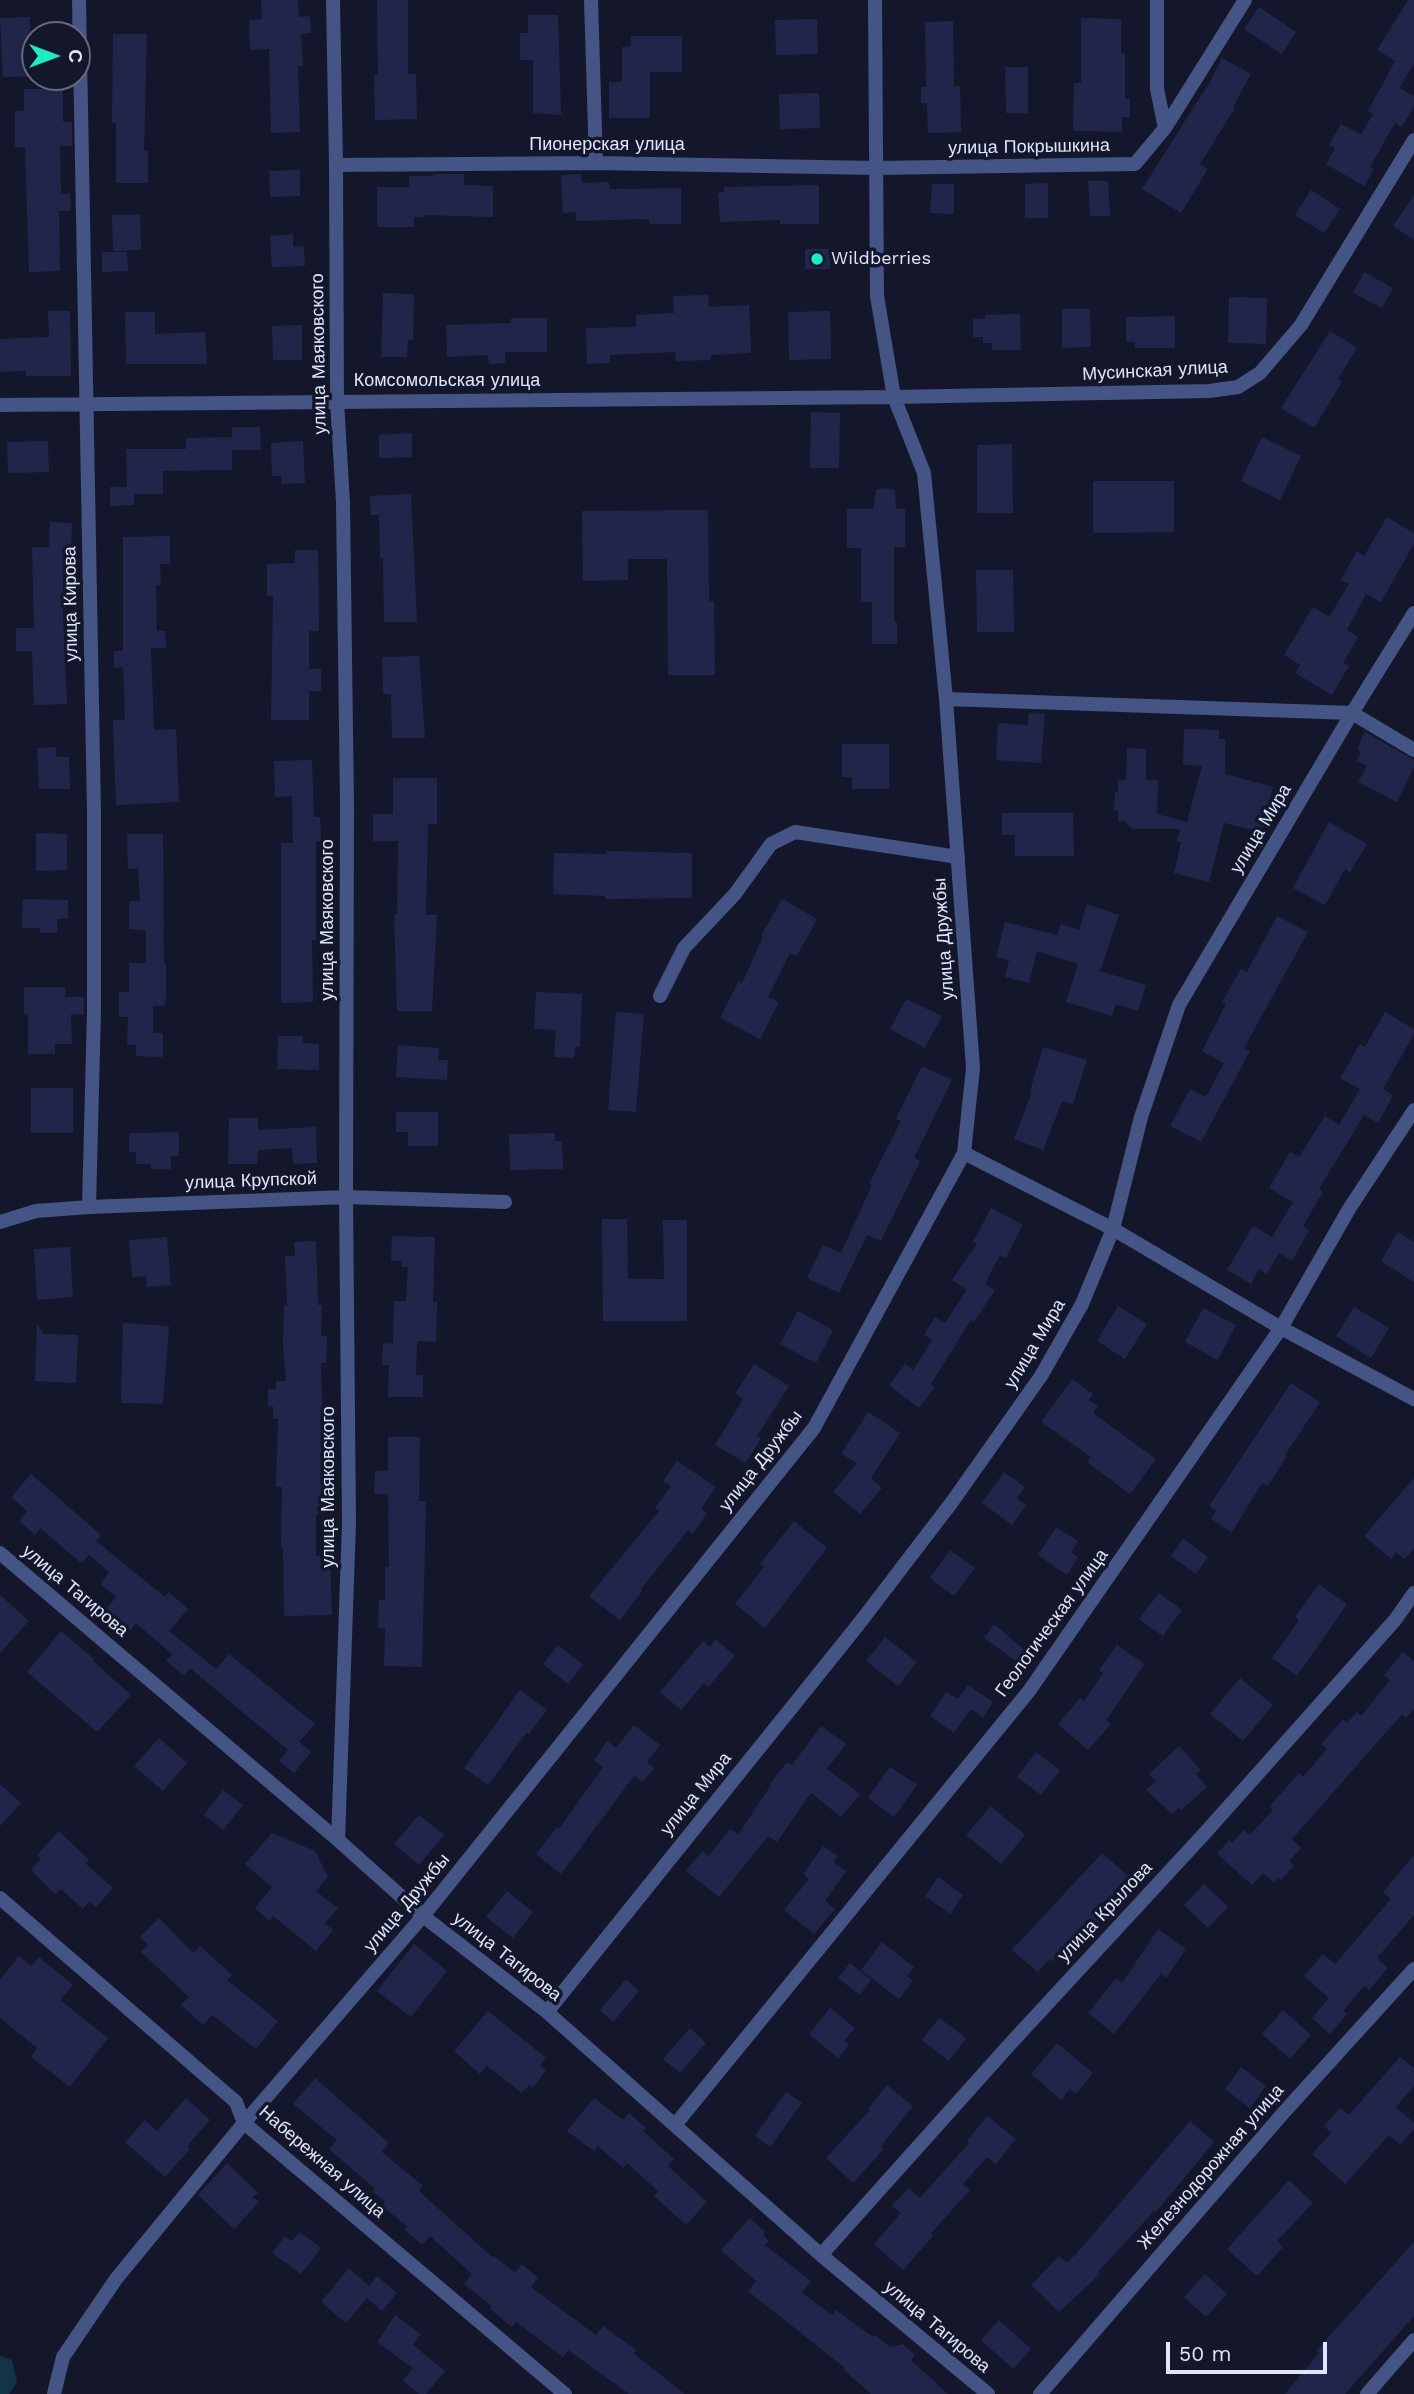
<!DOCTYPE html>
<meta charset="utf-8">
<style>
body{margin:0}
#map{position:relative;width:1414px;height:2394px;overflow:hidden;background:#14172b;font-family:"Work Sans",sans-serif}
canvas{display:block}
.north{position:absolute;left:21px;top:21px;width:70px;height:70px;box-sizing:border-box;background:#14172b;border:2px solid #66697f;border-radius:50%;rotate:90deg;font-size:19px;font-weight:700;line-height:28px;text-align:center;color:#e0e5fc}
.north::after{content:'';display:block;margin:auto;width:24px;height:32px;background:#1eebc4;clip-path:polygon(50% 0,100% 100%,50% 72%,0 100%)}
.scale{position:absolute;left:1166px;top:2342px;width:161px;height:32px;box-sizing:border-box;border:4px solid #e0e5fc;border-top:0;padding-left:9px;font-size:21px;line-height:24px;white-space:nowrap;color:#e0e5fc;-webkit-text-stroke:5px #14172b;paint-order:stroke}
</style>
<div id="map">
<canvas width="1414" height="2394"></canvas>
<div class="north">С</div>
<div class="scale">50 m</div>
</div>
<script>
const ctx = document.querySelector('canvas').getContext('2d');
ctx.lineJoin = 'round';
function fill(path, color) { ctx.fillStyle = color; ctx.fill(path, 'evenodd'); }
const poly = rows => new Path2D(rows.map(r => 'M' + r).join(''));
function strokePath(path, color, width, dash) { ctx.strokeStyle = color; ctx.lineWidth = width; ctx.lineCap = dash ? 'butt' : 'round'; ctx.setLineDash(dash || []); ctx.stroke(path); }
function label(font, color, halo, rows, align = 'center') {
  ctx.font = font + ' "Work Sans",sans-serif'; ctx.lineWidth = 7; ctx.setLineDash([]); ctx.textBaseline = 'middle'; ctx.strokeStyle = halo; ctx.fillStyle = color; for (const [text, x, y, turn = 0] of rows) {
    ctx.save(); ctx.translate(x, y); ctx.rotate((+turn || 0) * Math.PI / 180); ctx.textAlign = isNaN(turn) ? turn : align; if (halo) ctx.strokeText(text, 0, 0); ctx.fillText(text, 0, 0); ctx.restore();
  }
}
fill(poly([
 [0,2356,12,2360,17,2382,9,2394,0,2394]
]), '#113447');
fill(poly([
 [261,0,298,0,299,17,310,16,311,33,301,34,303,66,298,66,300,132,271,133,269,49,250,50,249,20,262,19],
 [377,0,408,0,408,74,416,74,417,119,375,120,374,75,378,75],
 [1408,0,1414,0,1414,64,1399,88,1414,96,1414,106,1402,127,1395,123,1370,167,1374,169,1364,186,1326,164,1335,148,1329,145,1341,124,1361,134,1373,114,1368,111,1395,61,1377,50],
 [1259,7,1296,32,1282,54,1244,29],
 [528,15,558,15,561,115,533,113,533,60,520,60,520,33,528,33],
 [30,17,30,48,35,48,35,76,3,77,0,18],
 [1081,18,1121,19,1121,53,1125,53,1125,99,1130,99,1130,117,1122,117,1122,132,1073,131,1074,83,1081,83],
 [817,19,818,54,776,55,775,20],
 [953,21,954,86,960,86,961,132,928,133,927,103,921,103,921,87,926,87,925,22],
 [113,34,147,34,144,151,148,151,148,183,116,183,116,123,112,123],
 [631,36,682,36,682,72,650,72,650,118,609,118,609,82,622,82,622,47,631,46],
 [1222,58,1251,74,1233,107,1235,108,1200,164,1208,169,1181,213,1142,189,1211,80],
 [1005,67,1028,67,1028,113,1006,113],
 [24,89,63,89,63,122,72,122,72,146,60,146,61,194,70,193,71,211,59,211,60,271,29,272,25,147,15,147,15,111,24,111],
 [819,93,820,128,780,129,779,94],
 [300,170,300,196,270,197,269,171],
 [433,174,464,174,464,185,493,186,493,217,425,215,425,217,414,217,414,227,377,227,377,187,409,187,409,176,433,176],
 [581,174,582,183,609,182,610,189,681,188,681,224,649,224,649,219,576,221,576,212,563,213,561,175],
 [1088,181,1108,181,1110,216,1090,216],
 [1048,183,1048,218,1025,218,1025,184],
 [932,184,954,184,954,214,930,213],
 [819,185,819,224,780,224,780,220,720,222,718,193,724,192,724,187],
 [1311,190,1340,209,1324,233,1295,215],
 [1414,195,1414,240,1393,226],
 [112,215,140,215,141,250,113,251],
 [293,234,293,247,304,246,305,266,272,267,270,236],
 [805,249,830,249,830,269,805,269],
 [102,252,127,252,128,271,102,272],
 [1364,272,1393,288,1382,308,1353,293],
 [383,293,414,294,413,340,408,340,407,357,381,357],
 [708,295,709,307,749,305,751,353,711,355,711,360,676,361,675,352,610,355,610,363,587,364,586,328,636,327,636,315,674,313,673,296],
 [1229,297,1267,298,1266,344,1228,343],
 [1062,309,1090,309,1091,347,1062,348],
 [48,311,70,311,71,376,26,376,26,371,0,372,0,339,49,337],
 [830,311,831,359,789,360,788,312],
 [125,312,155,312,155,334,205,332,207,364,126,364],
 [1020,314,1021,350,992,350,992,343,983,343,983,337,973,337,973,319,985,319,985,315],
 [1175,316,1175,348,1135,348,1135,342,1126,342,1126,317],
 [511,318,547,318,547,352,505,352,505,363,489,364,488,355,447,357,446,325,511,323],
 [302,325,302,360,273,360,272,326],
 [1330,331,1357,348,1338,379,1342,382,1314,428,1281,408],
 [811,412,840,413,839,468,810,468],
 [232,427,260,427,261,450,232,450],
 [412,433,412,457,379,458,379,435],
 [232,437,232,470,163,471,163,494,134,494,134,505,110,506,110,487,127,487,126,449,186,449,186,438],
 [1262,437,1301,456,1280,500,1241,481],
 [48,441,49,472,8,473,7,442],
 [303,441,305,483,282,484,281,476,272,476,271,443],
 [1012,444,1013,513,977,513,977,445],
 [1093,481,1174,481,1174,532,1093,533],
 [884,488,895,490,896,509,905,509,905,547,894,547,894,622,897,622,897,644,872,644,872,602,861,602,861,548,847,548,847,509,873,509,876,490],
 [411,494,417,622,384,622,383,558,380,558,379,515,371,515,370,496],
 [708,510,709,601,714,601,715,675,668,675,667,559,628,559,628,580,583,581,582,511],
 [1387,517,1414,533,1414,544,1381,602,1366,594,1347,630,1358,637,1343,663,1349,666,1332,695,1295,673,1300,665,1284,655,1313,607,1329,617,1349,584,1341,580,1357,551,1364,556],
 [50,522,72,523,71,548,64,548,63,611,67,704,34,705,32,651,16,651,16,628,34,628,32,547,49,547],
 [170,536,170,564,160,564,161,585,156,585,157,631,165,631,166,648,151,648,154,730,176,729,179,802,116,805,113,720,125,720,123,667,114,668,114,651,123,651,123,537],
 [295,550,318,550,319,631,309,631,309,669,321,669,321,691,309,691,309,720,271,720,273,596,267,596,267,564,295,563],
 [976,570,1013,570,1014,632,977,632],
 [419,656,425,738,392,738,391,694,383,694,382,657],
 [1029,713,1045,714,1041,763,996,760,998,723,1028,725],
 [1184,729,1219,730,1219,739,1225,739,1225,774,1273,787,1261,832,1224,823,1209,882,1174,873,1181,842,1177,841,1180,829,1132,829,1124,821,1118,821,1118,811,1114,811,1115,792,1118,792,1118,780,1126,780,1127,748,1146,749,1146,780,1158,780,1157,814,1187,822,1202,766,1183,765],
 [1365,732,1414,760,1414,767,1397,802,1358,782,1367,766,1356,761,1361,752,1357,749],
 [842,744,889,744,889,789,852,789,852,777,842,777],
 [56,747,56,757,69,757,70,789,39,789,37,748],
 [312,760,314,817,320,817,321,841,316,841,316,940,312,940,313,1002,281,1003,281,843,293,843,292,796,275,797,274,761],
 [393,778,437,778,437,824,428,824,426,915,437,915,432,1011,397,1011,394,915,397,915,398,841,373,841,373,814,393,814],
 [1002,813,1073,813,1074,856,1015,856,1015,835,1002,835],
 [1329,822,1367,844,1350,872,1345,869,1325,905,1293,888],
 [36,833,67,834,67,870,36,871],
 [127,834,163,834,164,963,166,963,166,995,164,1006,153,1006,153,1033,163,1033,163,1057,136,1056,136,1045,127,1045,128,1017,119,1017,119,992,129,992,129,963,146,963,146,930,129,929,129,901,140,901,138,868,128,869],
 [607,851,692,853,692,898,605,899,605,896,553,894,554,853,607,854],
 [23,899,68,900,68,918,57,919,57,933,40,933,40,928,22,928],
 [782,899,817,919,797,956,790,953,768,997,779,1002,760,1039,720,1018,739,981,742,983,763,937,761,936],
 [1087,904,1119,915,1100,971,1146,985,1138,1011,1116,1004,1112,1016,1066,1002,1078,964,1037,951,1029,983,1005,977,1009,960,996,957,1005,922,1057,935,1061,924,1079,930],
 [1277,916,1308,932,1244,1048,1250,1051,1201,1142,1170,1126,1190,1089,1206,1097,1224,1063,1202,1051,1226,1004,1222,1002,1241,969,1247,972],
 [24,987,65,987,65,997,84,997,84,1015,71,1014,72,1044,55,1044,55,1054,28,1054,28,1014,24,1014],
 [536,992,582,994,580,1047,575,1047,574,1058,554,1057,556,1030,534,1029],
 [906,999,942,1016,925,1048,890,1029],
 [616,1012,644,1014,636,1112,608,1110],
 [1385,1012,1414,1029,1414,1034,1383,1089,1393,1095,1378,1123,1364,1115,1322,1184,1319,1190,1323,1192,1303,1226,1309,1230,1292,1261,1279,1253,1267,1274,1259,1269,1251,1284,1227,1270,1253,1226,1272,1237,1293,1202,1269,1188,1290,1152,1299,1157,1325,1116,1339,1125,1360,1089,1340,1078,1360,1044,1365,1047],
 [278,1036,303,1036,303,1043,319,1044,319,1070,277,1069],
 [398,1045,439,1048,438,1060,448,1060,447,1080,396,1077],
 [1043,1047,1087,1060,1073,1104,1062,1101,1043,1150,1014,1139,1032,1092,1030,1091],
 [922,1066,952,1080,914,1158,920,1161,881,1241,867,1235,839,1293,807,1278,823,1245,841,1253,872,1185,869,1184,901,1121,896,1119],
 [31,1088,73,1088,73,1133,31,1133],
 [396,1112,438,1112,438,1146,408,1146,408,1132,396,1132],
 [229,1118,258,1118,258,1130,316,1127,317,1163,293,1164,292,1148,258,1150,257,1164,228,1164],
 [179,1132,179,1156,171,1156,171,1169,151,1169,151,1164,136,1164,136,1152,129,1152,129,1133],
 [555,1133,555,1141,562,1141,563,1169,510,1170,509,1134],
 [991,1208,1023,1225,1006,1258,1000,1255,985,1284,995,1290,974,1322,971,1320,931,1384,935,1387,919,1408,889,1385,905,1364,913,1370,932,1340,924,1335,935,1317,945,1323,967,1290,952,1280,977,1244,973,1242],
 [602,1219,627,1219,628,1279,664,1279,663,1220,687,1220,687,1321,603,1321],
 [1398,1232,1414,1242,1414,1282,1381,1261],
 [392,1236,435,1237,433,1302,437,1302,436,1342,417,1341,416,1375,423,1375,423,1397,388,1397,389,1365,382,1365,383,1343,393,1344,394,1301,406,1301,408,1267,401,1267,402,1261,391,1261],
 [167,1237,171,1285,147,1287,146,1276,132,1277,129,1240],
 [316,1241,318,1305,322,1305,321,1336,327,1336,326,1363,321,1363,323,1438,326,1438,324,1495,330,1495,329,1514,316,1514,316,1556,330,1555,332,1615,284,1616,283,1548,281,1548,282,1487,276,1487,278,1419,273,1419,273,1406,268,1406,268,1389,276,1389,276,1381,286,1381,283,1346,284,1305,287,1305,285,1256,295,1256,294,1242],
 [70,1247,73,1297,37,1300,34,1249],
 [1118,1306,1147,1324,1125,1359,1097,1341],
 [1354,1307,1389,1328,1371,1358,1336,1336],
 [1203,1308,1236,1325,1218,1360,1185,1342],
 [798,1311,833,1330,816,1363,780,1344],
 [123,1323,169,1326,163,1404,121,1403],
 [37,1324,44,1334,78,1335,76,1383,35,1381],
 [754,1364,789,1386,757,1436,761,1438,746,1463,715,1445,743,1399,735,1394],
 [1072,1379,1093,1394,1089,1400,1098,1406,1093,1413,1156,1459,1130,1494,1087,1462,1091,1457,1041,1422],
 [1291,1383,1320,1402,1285,1455,1287,1456,1268,1486,1262,1483,1232,1532,1211,1519,1216,1511,1209,1506],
 [868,1412,900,1433,871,1478,882,1488,860,1514,833,1492,857,1463,841,1454],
 [388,1437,420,1437,419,1501,426,1501,422,1667,384,1666,385,1628,378,1628,379,1600,385,1600,385,1567,389,1567,388,1494,374,1494,375,1471,388,1471],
 [677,1461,716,1487,701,1509,707,1513,693,1534,688,1530,641,1589,643,1590,620,1620,589,1596,659,1511,655,1508,671,1486,663,1481],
 [1004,1472,1025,1487,1017,1498,1026,1505,1012,1525,982,1503],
 [31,1474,101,1535,96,1541,165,1597,169,1592,188,1609,169,1631,216,1669,229,1654,315,1724,299,1742,311,1752,294,1773,279,1761,288,1750,190,1668,184,1676,166,1661,172,1654,136,1623,130,1631,105,1611,116,1597,100,1584,109,1572,89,1555,81,1563,40,1528,35,1535,19,1521,27,1511,11,1497],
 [1414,1478,1414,1548,1405,1559,1396,1552,1391,1559,1364,1536],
 [794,1521,827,1548,765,1628,735,1604,764,1567,760,1564],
 [1056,1527,1078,1541,1071,1552,1078,1557,1067,1575,1038,1555],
 [1183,1539,1208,1557,1196,1574,1171,1556],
 [950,1550,975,1568,954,1596,930,1578],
 [1319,1584,1347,1604,1297,1676,1272,1658,1299,1620,1295,1617],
 [1159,1593,1182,1610,1163,1636,1139,1619],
 [0,1595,29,1621,0,1653],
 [994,1624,1035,1659,1027,1669,984,1638],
 [61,1631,94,1659,93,1661,131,1695,97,1732,27,1672],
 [885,1637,917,1662,898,1686,866,1661],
 [715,1639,735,1656,708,1687,704,1683,681,1710,660,1692,703,1641,710,1647],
 [558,1645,583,1665,568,1684,543,1664],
 [1117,1645,1145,1664,1106,1720,1111,1724,1088,1750,1058,1724,1080,1698,1084,1701,1103,1673,1099,1670],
 [1403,1652,1414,1661,1414,1709,1406,1718,1402,1715,1388,1730,1292,1839,1301,1848,1289,1861,1294,1866,1281,1880,1278,1877,1274,1883,1263,1873,1252,1885,1217,1854,1229,1840,1232,1843,1244,1830,1250,1835,1273,1810,1270,1806,1299,1773,1303,1777,1327,1749,1321,1744,1343,1719,1347,1723,1357,1712,1361,1716,1390,1680,1384,1675],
 [1240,1678,1273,1705,1243,1741,1210,1714],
 [968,1685,993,1702,983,1718,971,1709,954,1733,930,1716,946,1692,958,1699],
 [520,1690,547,1710,529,1734,527,1732,488,1785,464,1768],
 [634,1725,660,1745,647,1762,654,1768,643,1782,634,1776,561,1874,536,1854,557,1827,559,1829,603,1767,594,1760,607,1741,616,1748],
 [821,1726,846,1744,827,1769,860,1794,841,1817,811,1793,777,1842,768,1836,719,1897,686,1871,702,1851,709,1856,730,1829,738,1835,771,1785,770,1784,787,1762,792,1765],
 [159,1738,187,1763,163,1791,134,1766],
 [1179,1746,1201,1770,1196,1774,1207,1787,1181,1810,1179,1808,1172,1814,1146,1790,1156,1782,1149,1774],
 [1036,1752,1060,1770,1041,1795,1017,1777],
 [890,1767,917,1785,894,1817,868,1798],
 [0,1784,21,1803,0,1826],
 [223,1790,243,1805,223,1830,204,1815],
 [991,1806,1025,1835,1001,1864,966,1835],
 [419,1815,444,1835,419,1865,394,1844],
 [59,1831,89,1860,85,1863,113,1888,96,1907,89,1901,83,1909,61,1889,55,1894,31,1870,41,1859,37,1855],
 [272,1833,315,1851,328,1877,316,1891,338,1908,325,1923,333,1930,316,1951,273,1916,269,1921,255,1908,272,1887,245,1864],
 [823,1846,838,1856,833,1862,846,1871,825,1901,835,1909,814,1934,784,1910,809,1879,803,1874],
 [1102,1853,1131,1878,1097,1916,1101,1919,1082,1941,1075,1936,1053,1961,1049,1960,1038,1972,1012,1950],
 [1414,1855,1414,1915,1377,1958,1388,1968,1369,1990,1364,1986,1343,2011,1347,2014,1330,2034,1312,2018,1329,1998,1304,1976,1323,1954,1335,1964,1391,1899,1383,1892],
 [938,1877,963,1895,950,1914,925,1896],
 [1204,1884,1228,1907,1208,1928,1184,1905],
 [507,1891,533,1912,513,1938,486,1917],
 [159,1918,193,1953,200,1946,232,1975,227,1980,278,2021,256,2049,212,2015,203,2025,181,2005,189,1997,141,1952,148,1945,140,1937],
 [1158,1929,1186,1949,1166,1978,1161,1974,1114,2034,1088,2013,1116,1978,1122,1983],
 [882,1942,914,1967,907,1976,913,1981,899,1999,861,1970],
 [414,1944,447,1971,411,2017,377,1991],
 [19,1956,31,1966,39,1957,73,1985,60,2000,108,2038,70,2087,31,2057,37,2048,0,2018,0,1980],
 [850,1963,871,1980,860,1995,838,1978],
 [626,1979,639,1991,613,2022,600,2010],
 [830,2008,855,2028,844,2041,849,2045,838,2058,809,2034],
 [1283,2010,1311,2035,1290,2059,1262,2034],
 [488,2011,546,2058,540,2066,546,2070,533,2088,529,2085,522,2093,487,2066,480,2074,454,2051],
 [939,2018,966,2038,949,2061,922,2040],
 [690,2028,706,2043,680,2073,663,2059],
 [1057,2043,1093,2073,1076,2094,1070,2089,1061,2100,1031,2074],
 [1400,2057,1414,2068,1414,2086,1396,2107,1414,2123,1414,2129,1400,2145,1389,2135,1345,2184,1312,2154,1331,2133,1324,2126,1340,2108,1349,2115],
 [1241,2067,1266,2086,1250,2108,1225,2089],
 [315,2078,389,2143,382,2152,423,2186,419,2191,492,2257,494,2256,515,2273,522,2264,538,2278,531,2287,596,2335,603,2326,636,2350,634,2354,685,2394,629,2394,568,2350,563,2357,516,2322,512,2327,490,2309,492,2306,464,2284,472,2274,430,2236,422,2245,404,2229,407,2226,382,2206,385,2202,373,2192,375,2189,329,2149,337,2140,293,2104],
 [887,2085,913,2106,881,2146,884,2149,853,2183,826,2158,870,2110,868,2109],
 [786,2092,802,2103,770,2147,755,2136],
 [186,2098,210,2120,187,2146,190,2149,165,2177,125,2142,145,2120,157,2131],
 [594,2098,623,2120,629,2113,646,2128,643,2131,674,2159,668,2166,707,2202,686,2225,654,2196,658,2191,627,2163,623,2168,598,2146,594,2151,567,2131],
 [987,2116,1016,2139,996,2164,987,2157,963,2184,970,2190,931,2233,933,2236,903,2270,874,2244,901,2213,892,2206,909,2188,920,2198,969,2143,967,2141],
 [1190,2121,1214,2142,1156,2212,1154,2211,1098,2272,1100,2274,1059,2312,1031,2285,1059,2256,1067,2263,1078,2252],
 [227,2163,258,2193,253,2197,259,2202,234,2229,198,2195],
 [1289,2180,1313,2203,1277,2241,1283,2247,1257,2276,1227,2249],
 [750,2218,765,2232,763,2235,769,2241,765,2245,811,2281,802,2293,832,2315,836,2310,873,2337,875,2335,890,2347,903,2344,915,2355,911,2360,948,2394,871,2394,844,2370,845,2368,748,2291,756,2281,721,2250],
 [299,2232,321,2248,301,2274,272,2253,285,2236,292,2241],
 [1414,2242,1414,2316,1345,2394,1285,2394,1319,2353,1316,2351],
 [349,2268,369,2286,377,2276,397,2293,382,2311,367,2298,346,2323,321,2302],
 [1205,2274,1227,2294,1206,2317,1184,2297],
 [395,2315,421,2334,413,2345,445,2371,426,2394,419,2394,403,2381,413,2368,377,2342],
 [999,2320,1031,2349,1013,2369,981,2340]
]), '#22254a');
strokePath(poly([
 [79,0,94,812,94,1011,89,1207],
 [333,0,336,165,337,401,343,503,347,805,346,1197,349,1523,338,1840],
 [591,0,596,163],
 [1157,0,1157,89,1165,128],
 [336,165,596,163,876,168,1135,164,1165,128,1245,0],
 [0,405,894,397,1209,391,1238,387,1260,373,1301,325,1414,140],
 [946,699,1352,713,1414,750],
 [660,996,684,948,735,894,771,844,795,832,958,857],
 [964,1153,1113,1229,1281,1328,1414,1399],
 [0,1222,36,1211,89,1207,346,1197,505,1202],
 [0,1553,338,1840,423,1916,547,2012,821,2255,988,2394],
 [0,1898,236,2102,244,2123,565,2394],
 [547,2012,858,1625,952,1502,1041,1376,1082,1304,1113,1229,1141,1117,1179,1005,1352,713,1414,613],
 [675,2125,1029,1691,1281,1328,1349,1209,1414,1110],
 [821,2255,1011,2043,1204,1834,1395,1620,1414,1593],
 [54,2394,63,2357,116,2279,244,2123,423,1916,814,1428,964,1153,973,1068,946,699,924,473,894,397,877,296,875,0],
 [1040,2394,1285,2111,1414,1969],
 [1367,2394,1414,2340]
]), '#435485', 14);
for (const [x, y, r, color] of [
 [817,259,7,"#1eebc4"]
]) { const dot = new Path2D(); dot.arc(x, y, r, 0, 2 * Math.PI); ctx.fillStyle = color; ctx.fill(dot); strokePath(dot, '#14172b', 2.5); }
label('18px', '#e0e5fc', '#14172b', [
 ["Пионерская улица",607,145],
 ["улица Покрышкина",1029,147,-1],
 ["улица Маяковского",319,354,-91],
 ["Мусинская улица",1155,371,-3],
 ["Комсомольская улица",447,381],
 ["улица Кирова",71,604,-91],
 ["улица Мира",1261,829,-59],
 ["улица Маяковского",328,920,-90],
 ["улица Дружбы",944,939,-94],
 ["улица Крупской",251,1181,-2],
 ["улица Мира",1035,1344,-59],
 ["улица Дружбы",761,1461,-52],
 ["улица Маяковского",329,1487,-90],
 ["улица Тагирова",75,1591,40],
 ["Геологическая улица",1052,1623,-54],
 ["улица Мира",696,1794,-51],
 ["улица Дружбы",407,1903,-50],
 ["улица Крылова",1105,1912,-47],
 ["улица Тагирова",507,1957,38],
 ["Набережная улица",322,2162,41],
 ["Железнодорожная улица",1211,2167,-49],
 ["улица Тагирова",937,2327,40]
]);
label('18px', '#e0e5fc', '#14172b', [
 ["Wildberries",831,259]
], 'left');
</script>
